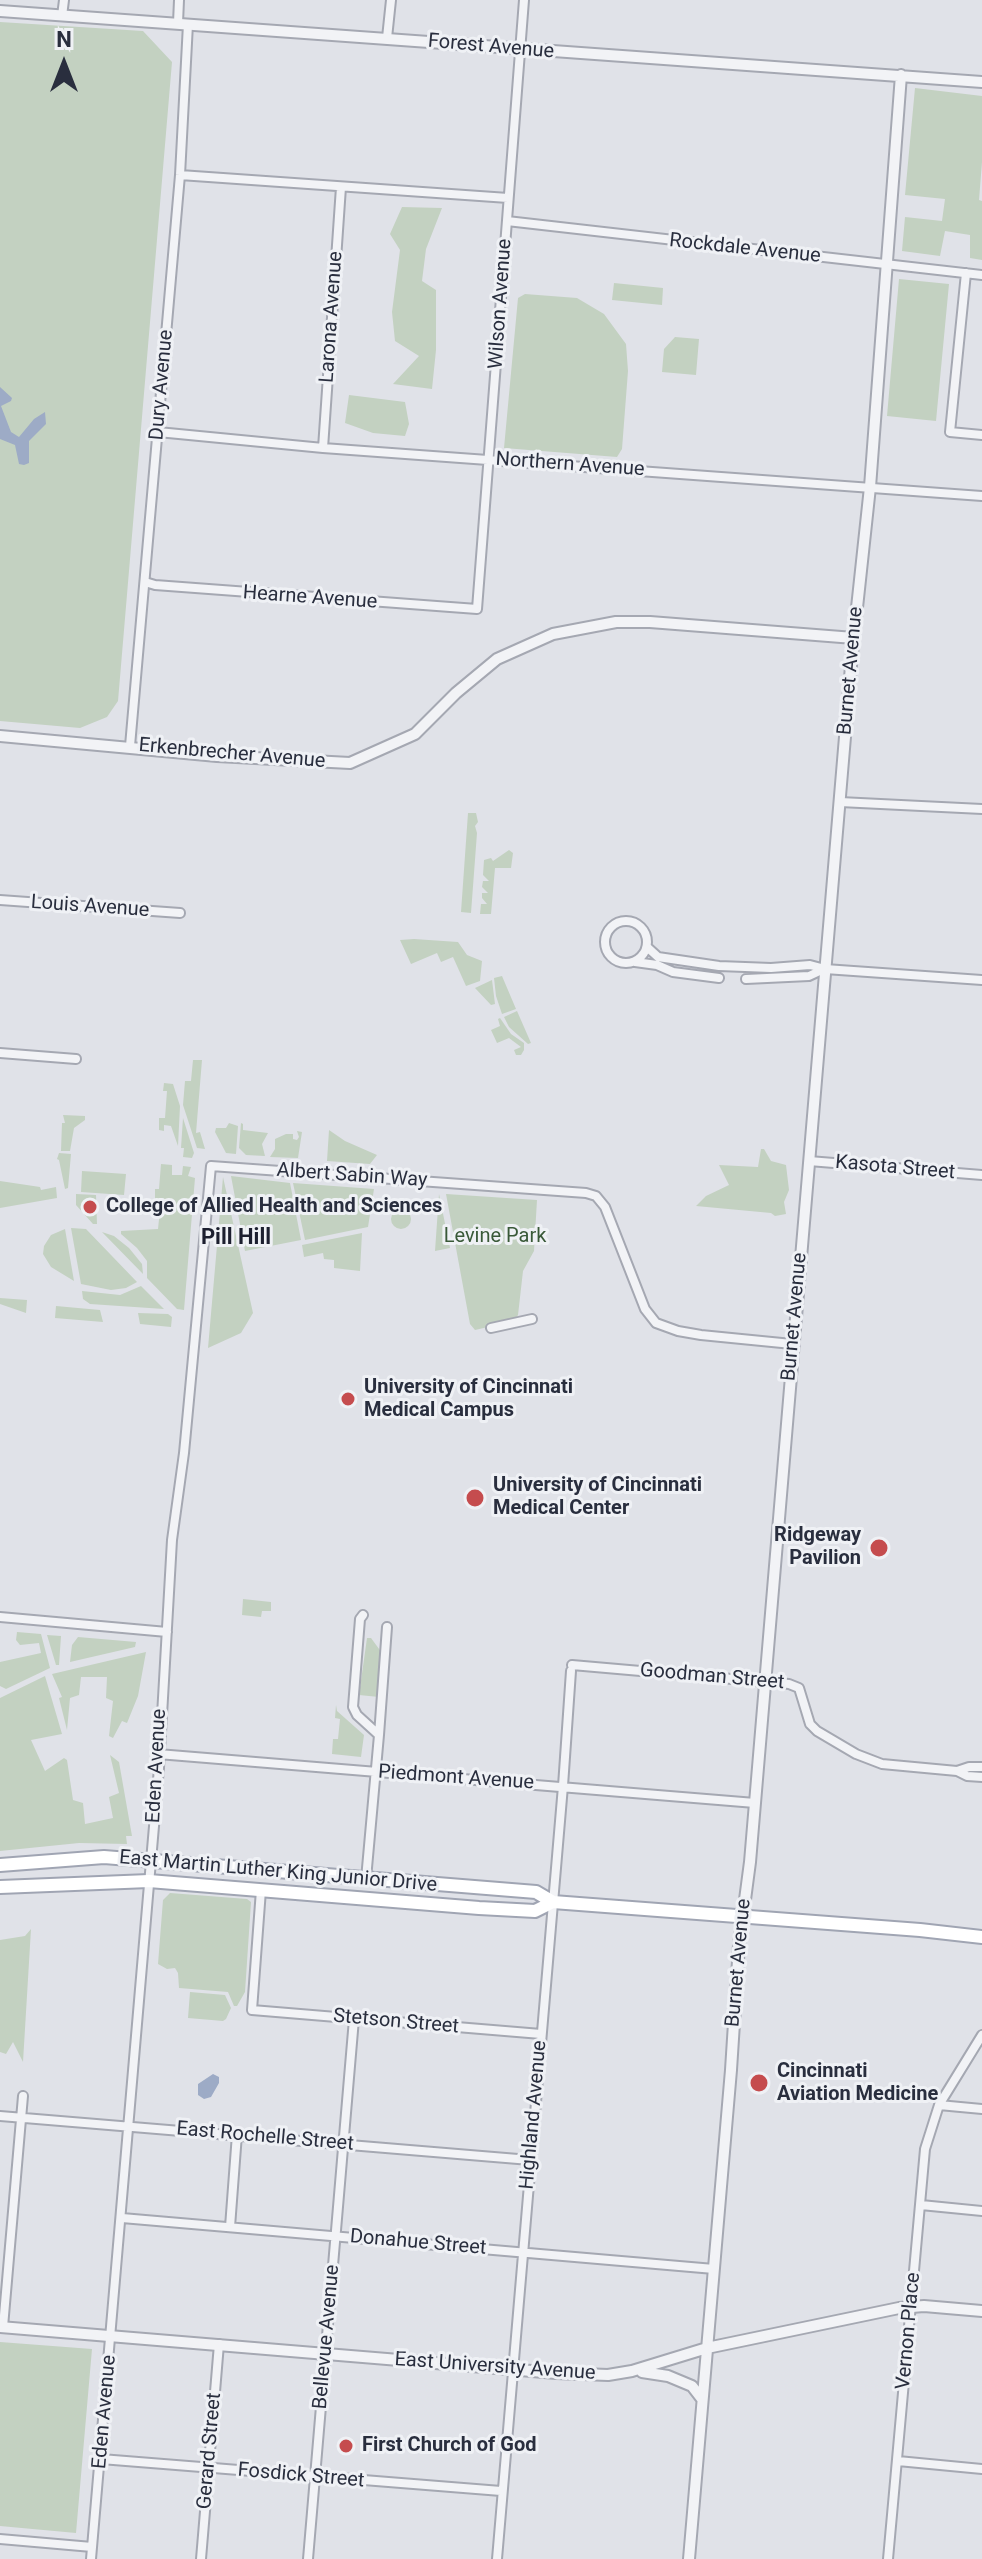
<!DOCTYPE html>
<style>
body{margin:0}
#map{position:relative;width:982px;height:2559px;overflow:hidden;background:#e0e2e8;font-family:Roboto,sans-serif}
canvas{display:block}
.north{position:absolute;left:24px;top:24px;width:80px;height:80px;-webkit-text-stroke:6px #eff1f5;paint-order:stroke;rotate:0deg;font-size:22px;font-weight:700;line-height:32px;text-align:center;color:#292e3e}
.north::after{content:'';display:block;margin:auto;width:28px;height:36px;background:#292e3e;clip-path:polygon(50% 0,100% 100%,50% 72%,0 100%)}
</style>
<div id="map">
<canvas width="982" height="2559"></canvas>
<div class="north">N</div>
</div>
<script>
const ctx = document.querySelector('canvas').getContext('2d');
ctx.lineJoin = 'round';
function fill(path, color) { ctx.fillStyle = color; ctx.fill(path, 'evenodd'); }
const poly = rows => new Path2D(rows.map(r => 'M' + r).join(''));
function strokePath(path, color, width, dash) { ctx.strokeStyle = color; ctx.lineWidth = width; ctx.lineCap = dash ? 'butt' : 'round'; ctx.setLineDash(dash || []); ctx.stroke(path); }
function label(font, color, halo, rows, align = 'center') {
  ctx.font = font + ' Roboto,sans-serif'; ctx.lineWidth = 6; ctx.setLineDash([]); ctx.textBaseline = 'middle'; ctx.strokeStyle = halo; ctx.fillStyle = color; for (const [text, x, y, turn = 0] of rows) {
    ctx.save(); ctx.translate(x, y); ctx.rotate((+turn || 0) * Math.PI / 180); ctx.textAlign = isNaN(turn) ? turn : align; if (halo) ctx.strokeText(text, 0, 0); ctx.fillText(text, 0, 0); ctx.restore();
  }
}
fill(poly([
 [0,22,143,31,172,62,118,701,107,717,80,728,0,721],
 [915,88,982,96,982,162,979,200,982,201,982,260,970,258,970,235,945,231,940,256,902,251,905,217,942,221,945,199,905,195],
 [402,207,442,208,426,249,422,281,436,290,436,350,432,389,393,384,419,356,395,341,392,312,400,250,390,234],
 [899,279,949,284,936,421,887,416],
 [614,283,663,288,662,305,612,300],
 [525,294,577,298,604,314,626,344,628,371,622,449,617,457,504,448,518,298],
 [675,337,699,339,696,375,662,372,664,349],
 [349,395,405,402,409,424,405,436,373,433,345,423],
 [468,813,476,813,478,822,475,826,477,833,471,913,461,912],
 [509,850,513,853,511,868,495,868,491,914,480,914,481,904,487,904,482,898,482,893,488,893,482,887,483,881,489,881,483,875,484,860,491,858,493,861],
 [414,939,458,942,467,955,482,961,480,981,466,986,453,957,441,962,437,953,411,964,400,940],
 [502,976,516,1009,502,1014,496,996,494,978],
 [492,980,495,1004,491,1005,475,988],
 [517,1011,531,1043,528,1044,509,1027,504,1017],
 [500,1018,511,1034,524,1043,524,1050,521,1055,516,1055,514,1050,521,1047,509,1038,497,1043,491,1030,500,1026,498,1019],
 [193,1060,202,1060,196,1133,200,1132,205,1149,197,1148,183,1105,185,1081,191,1081],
 [164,1083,173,1084,180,1106,178,1146,171,1126,164,1125,164,1131,159,1130,159,1118,165,1118,167,1091,163,1091],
 [63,1115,85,1116,85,1120,74,1128,70,1151,61,1151,62,1123,65,1123],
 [183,1118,194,1153,192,1158,183,1157,184,1148,181,1148],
 [229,1123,238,1126,236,1154,226,1153,215,1132,216,1128,226,1128],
 [241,1123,243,1124,243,1130,268,1133,262,1144,265,1156,246,1155,239,1148],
 [329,1130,345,1141,377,1155,370,1164,327,1161],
 [297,1131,302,1132,298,1158,270,1157,275,1149,275,1139,286,1134,293,1134,293,1139,297,1140,299,1137],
 [761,1149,764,1149,771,1161,786,1165,789,1190,784,1202,786,1214,775,1216,771,1213,696,1206,706,1196,729,1185,719,1165,758,1167],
 [59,1153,71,1154,68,1188,65,1189,59,1160,57,1159],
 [161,1164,172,1165,172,1175,182,1175,183,1166,191,1167,188,1176,195,1178,184,1310,177,1309,147,1278,147,1261,137,1248,121,1234,121,1231,158,1229,161,1200,155,1199,155,1189,159,1189],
 [82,1171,126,1174,124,1195,81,1192],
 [231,1176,290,1183,301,1240,245,1251],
 [223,1177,253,1313,241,1333,208,1348],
 [0,1181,40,1187,41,1190,56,1187,57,1198,0,1208],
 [293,1183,374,1189,368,1227,305,1240],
 [76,1194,96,1195,97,1224,93,1224,76,1205],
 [439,1194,450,1248,435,1251],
 [446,1194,537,1200,534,1251,523,1271,518,1315,514,1321,475,1330,470,1324],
 '391 1219a10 10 0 1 1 20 0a10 10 0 1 1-20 0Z',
 [71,1228,86,1229,137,1282,126,1288,111,1290,81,1284],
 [65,1229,74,1281,51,1267,43,1254,44,1246,51,1235],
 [102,1232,114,1236,129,1248,142,1264,143,1274],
 [362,1233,360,1271,334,1268,334,1260,324,1259,323,1253,304,1257,302,1245],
 [141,1286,164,1309,90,1304,83,1299,82,1291,120,1295],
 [0,1298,27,1300,26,1313,0,1304],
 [56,1306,100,1310,103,1322,55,1318],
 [138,1313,168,1314,172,1317,171,1327,140,1324],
 [243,1599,271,1602,271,1611,262,1611,261,1617,242,1615],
 [17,1632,41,1634,50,1668,6,1689,0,1686,0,1662,41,1653,39,1643,20,1645,16,1640],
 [47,1635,61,1636,59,1665,56,1665],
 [78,1637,136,1642,135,1647,70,1662,72,1645],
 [367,1638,371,1638,382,1653,379,1697,359,1695],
 [146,1652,138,1696,127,1723,122,1721,113,1738,109,1736,113,1701,106,1698,107,1677,81,1677,79,1695,70,1698,67,1730,59,1698,62,1697,52,1674],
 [45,1676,62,1734,31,1740,45,1771,64,1758,67,1760,73,1800,83,1803,85,1824,113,1818,109,1797,119,1793,110,1755,119,1762,132,1836,126,1836,127,1844,79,1843,0,1851,0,1698],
 [336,1705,337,1711,364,1735,361,1757,332,1754,333,1739,338,1739,340,1719,335,1718],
 [170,1893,247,1899,251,1902,245,1992,237,2006,234,2006,228,1992,179,1988,178,1973,175,1968,167,1969,158,1964,163,1900],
 [31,1929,23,2062,13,2042,6,2054,0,2052,0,1940,25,1936],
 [190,1992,225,1995,231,2008,226,2019,223,2021,188,2018],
 [0,2342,92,2349,76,2533,0,2526]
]), '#c3d1c1');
fill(poly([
 [0,387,12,398,11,401,1,406,11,432,19,437,34,419,45,412,46,424,29,441,29,463,24,465,19,464,15,445,0,439],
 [213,2074,219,2077,219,2083,211,2097,204,2099,198,2095,198,2084]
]), '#9dabc6');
const minor = poly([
 [62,16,64,0],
 [178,23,179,0],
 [387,38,391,0],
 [180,175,508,198],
 [507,221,982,275],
 [966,273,950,432,982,435],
 [158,432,323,448,982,496],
 [323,448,341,187],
 [145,582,155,585,477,609,524,0],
 [130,746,180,175,188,24],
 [840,802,982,809],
 [0,900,180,913],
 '605 942a21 21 0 1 1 42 0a21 21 0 1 1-42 0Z',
 [647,947,658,957,719,966,771,968,810,965,825,969,982,980],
 [635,962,657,965,673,972,719,978],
 [746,979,809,976,824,969],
 [0,1053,76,1059],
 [809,1161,982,1175],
 [491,1328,532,1319],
 [363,1615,360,1619,353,1707,357,1715,379,1735,387,1627],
 [0,1617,167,1632],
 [572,1665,789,1684,799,1688,810,1724,817,1731,856,1754,882,1764,957,1771,967,1776,982,1777],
 [158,1754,755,1803],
 [957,1771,969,1767,982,1767],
 [366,1879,379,1735],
 [261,1890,252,2010,541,2034],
 [939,2105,982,2109],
 [0,2116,530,2160],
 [921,2205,982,2211],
 [122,2218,714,2269],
 [230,2227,237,2134],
 [3,2327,23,2096],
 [101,2459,501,2491],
 [898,2461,982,2469],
 [0,2539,92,2547],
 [91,2559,159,1768,172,1540,184,1453,211,1166,586,1193,596,1196,605,1207,645,1309,656,1323,678,1331,701,1335,792,1344],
 [201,2559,219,2344],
 [308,2559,354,2019],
 [497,2559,563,1786,571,1671],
 [888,2559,925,2149,939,2105,982,2035]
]);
const tertiary = poly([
 [0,11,982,82],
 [0,736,217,756,350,763,415,734,456,693,497,659,553,634,616,622,650,622,854,638],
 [0,2327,556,2373,608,2375,632,2371,707,2348,899,2308,924,2306,982,2311],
 [642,2372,668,2376,692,2386,702,2399],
 [689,2559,731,2070,739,1945,750,1862,852,654,870,487,901,75]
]);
const primary = poly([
 [0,1865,104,1857,536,1892,553,1902,920,1930,982,1937],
 [0,1887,149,1881,479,1908,535,1911,553,1902]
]);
strokePath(minor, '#a5a8b2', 12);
strokePath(tertiary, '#a5a8b2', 14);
strokePath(primary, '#a0a5b3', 16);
strokePath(minor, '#f2f3f6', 8);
strokePath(tertiary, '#f2f3f6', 10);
strokePath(primary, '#fff', 12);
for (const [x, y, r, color] of [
 [90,1207,8,"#c54c4e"],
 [348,1399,8,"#c54c4e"],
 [475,1498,10,"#c54c4e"],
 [879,1548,10,"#c54c4e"],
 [759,2083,10,"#c54c4e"],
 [346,2446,8,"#c54c4e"]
]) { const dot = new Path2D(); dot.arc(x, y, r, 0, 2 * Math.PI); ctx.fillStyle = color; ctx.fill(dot); strokePath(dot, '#eff1f5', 3); }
label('20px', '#292e3e', '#eff1f5', [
 ["Forest Avenue",491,47,5],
 ["Rockdale Avenue",745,249,6],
 ["Wilson Avenue",501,304,-86],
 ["Larona Avenue",332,317,-86],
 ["Dury Avenue",162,385,-85],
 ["Northern Avenue",570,465,4],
 ["Hearne Avenue",310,598,4],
 ["Burnet Avenue",851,671,-85],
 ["Erkenbrecher Avenue",232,754,5],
 ["Louis Avenue",90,907,4],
 ["Kasota Street",895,1168,5],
 ["Albert Sabin Way",352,1176,4],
 ["Burnet Avenue",795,1317,-85],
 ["Goodman Street",712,1677,5],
 ["Eden Avenue",157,1766,-87],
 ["Piedmont Avenue",456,1778,4],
 ["East Martin Luther King Junior Drive",278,1872,5],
 ["Burnet Avenue",739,1963,-85],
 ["Stetson Street",396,2022,5],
 ["Highland Avenue",534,2115,-85],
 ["East Rochelle Street",265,2137,5],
 ["Donahue Street",418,2243,5],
 ["Vernon Place",909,2331,-85],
 ["Bellevue Avenue",327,2337,-85],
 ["East University Avenue",495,2367,4],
 ["Eden Avenue",105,2412,-85],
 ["Gerard Street",210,2451,-85],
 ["Fosdick Street",301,2476,5]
]);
label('bold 20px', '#292e3e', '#eff1f5', [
 ["College of Allied Health and Sciences",106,1207],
 ["University of Cincinnati",364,1388],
 ["Medical Campus",364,1411],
 ["University of Cincinnati",493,1486],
 ["Medical Center",493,1509],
 ["Ridgeway",861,1536,"right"],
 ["Pavilion",861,1559,"right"],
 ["Cincinnati",777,2072],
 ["Aviation Medicine",777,2095],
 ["First Church of God",362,2446]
], 'left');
label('20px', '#395938', '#eff1f5', [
 ["Levine Park",495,1237]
]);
label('bold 22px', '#1c1f2f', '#eff1f5', [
 ["Pill Hill",236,1238]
]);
</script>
